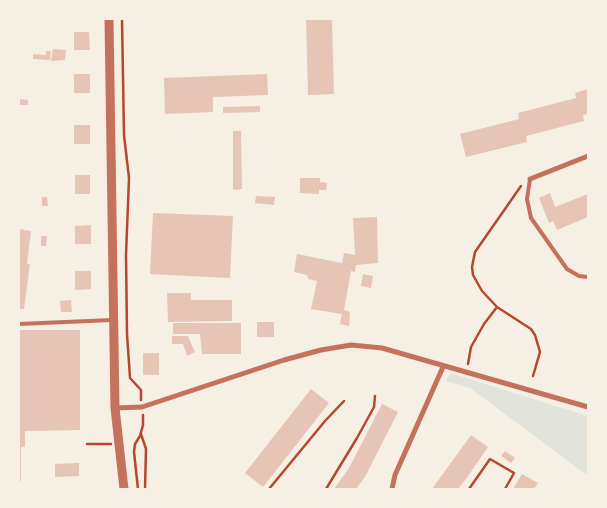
<!DOCTYPE html>
<style>
body{margin:0}
#map{position:relative;width:607px;height:508px;overflow:hidden;background:#f6efe4;font-family:Inter,sans-serif}
canvas{display:block}
.frame{position:absolute;inset:0;border:20px solid #f6efe4;pointer-events:none}
</style>
<div id="map">
<canvas width="607" height="508"></canvas>
<div class="frame"></div>
</div>
<script>
const ctx = document.querySelector('canvas').getContext('2d');
ctx.lineJoin = 'round';
function fill(path, color) { ctx.fillStyle = color; ctx.fill(path, 'evenodd'); }
const poly = rows => new Path2D(rows.map(r => 'M' + r).join(''));
function strokePath(path, color, width, dash) { ctx.strokeStyle = color; ctx.lineWidth = width; ctx.lineCap = dash ? 'butt' : 'round'; ctx.setLineDash(dash || []); ctx.stroke(path); }
fill(poly([
 [450,373,588,416,588,476,470,388,446,381]
]), '#e2e4dc');
fill(poly([
 [306,19,332,19,334,94,308,95],
 [74,32,89,32,90,50,74,50],
 [53,49,66,50,65,60,51,61],
 [46,51,51,51,50,60,33,59,33,54,46,55],
 [74,74,90,74,90,93,74,93],
 [267,74,268,95,213,97,213,112,165,114,164,78],
 [588,89,588,114,583,115,584,121,526,136,527,142,466,157,460,134,519,119,518,113,576,98,575,93],
 [19,99,28,100,28,105,19,105],
 [260,106,260,112,223,113,223,107],
 [74,125,90,125,90,144,74,144],
 [233,131,241,131,242,189,233,190],
 [75,175,90,175,90,194,75,194],
 [300,178,320,178,320,182,327,183,326,190,319,190,319,194,300,193],
 [550,193,555,207,588,194,588,217,557,230,553,221,549,223,539,198],
 [256,196,275,197,274,205,255,203],
 [42,197,47,197,48,206,42,206],
 [153,213,233,216,230,278,150,274],
 [377,217,378,263,356,265,355,272,351,271,344,310,350,312,349,326,340,324,342,314,311,309,317,281,308,279,307,275,294,272,297,254,342,263,344,253,355,255,353,218],
 [91,225,91,244,75,244,75,226],
 [19,229,31,231,27,264,30,264,24,309,19,309],
 [41,236,47,236,46,246,41,246],
 [75,271,91,271,91,289,75,290],
 [363,274,373,276,371,288,361,286],
 [167,293,191,293,191,300,232,300,232,321,168,322],
 [71,300,72,312,61,312,60,301],
 [257,322,274,322,274,337,257,337],
 [173,323,241,323,241,354,202,354,200,334,173,334],
 [20,330,80,330,80,430,25,431,25,447,21,447,21,481,19,481],
 [172,336,188,336,195,352,187,356,183,344,172,344],
 [143,353,159,353,159,375,143,375],
 [311,389,329,403,263,487,245,473],
 [382,404,398,412,365,477,356,489,334,489,349,468],
 [471,435,488,447,466,479,458,489,432,489],
 [505,451,515,458,511,463,501,456],
 [79,463,79,476,55,477,55,464],
 [522,474,538,483,534,489,513,489]
]), '#e6c5b7');
strokePath(poly([
 [122,19,124,135,129,178,126,255,127,334,130,378,141,390,141,400],
 [497,307,531,329,535,335,540,352,533,376],
 [468,364,471,347,484,324,497,307,482,291,473,275,472,267,475,252,521,186],
 [141,434,146,449,145,489],
 [87,444,111,444],
 [138,489,134,452,135,444,140,436,143,425,143,415],
 [269,489,325,421,344,401],
 [326,489,357,438,374,407,375,396],
 [469,489,490,459,514,473,505,489]
]), '#b5482f', 2.5);
strokePath(poly([
 [530,179,527,199,531,218,567,269,579,276,588,277],
 [19,324,112,320]
]), '#c5725c', 4);
strokePath(poly([
 [530,179,588,156],
 [115,408,142,407,284,360,321,350,351,345,382,348,588,407],
 [392,489,395,475,443,367]
]), '#c5725c', 5);
strokePath(poly([
 [109,19,115,408,124,489]
]), '#c5725c', 9);
</script>
